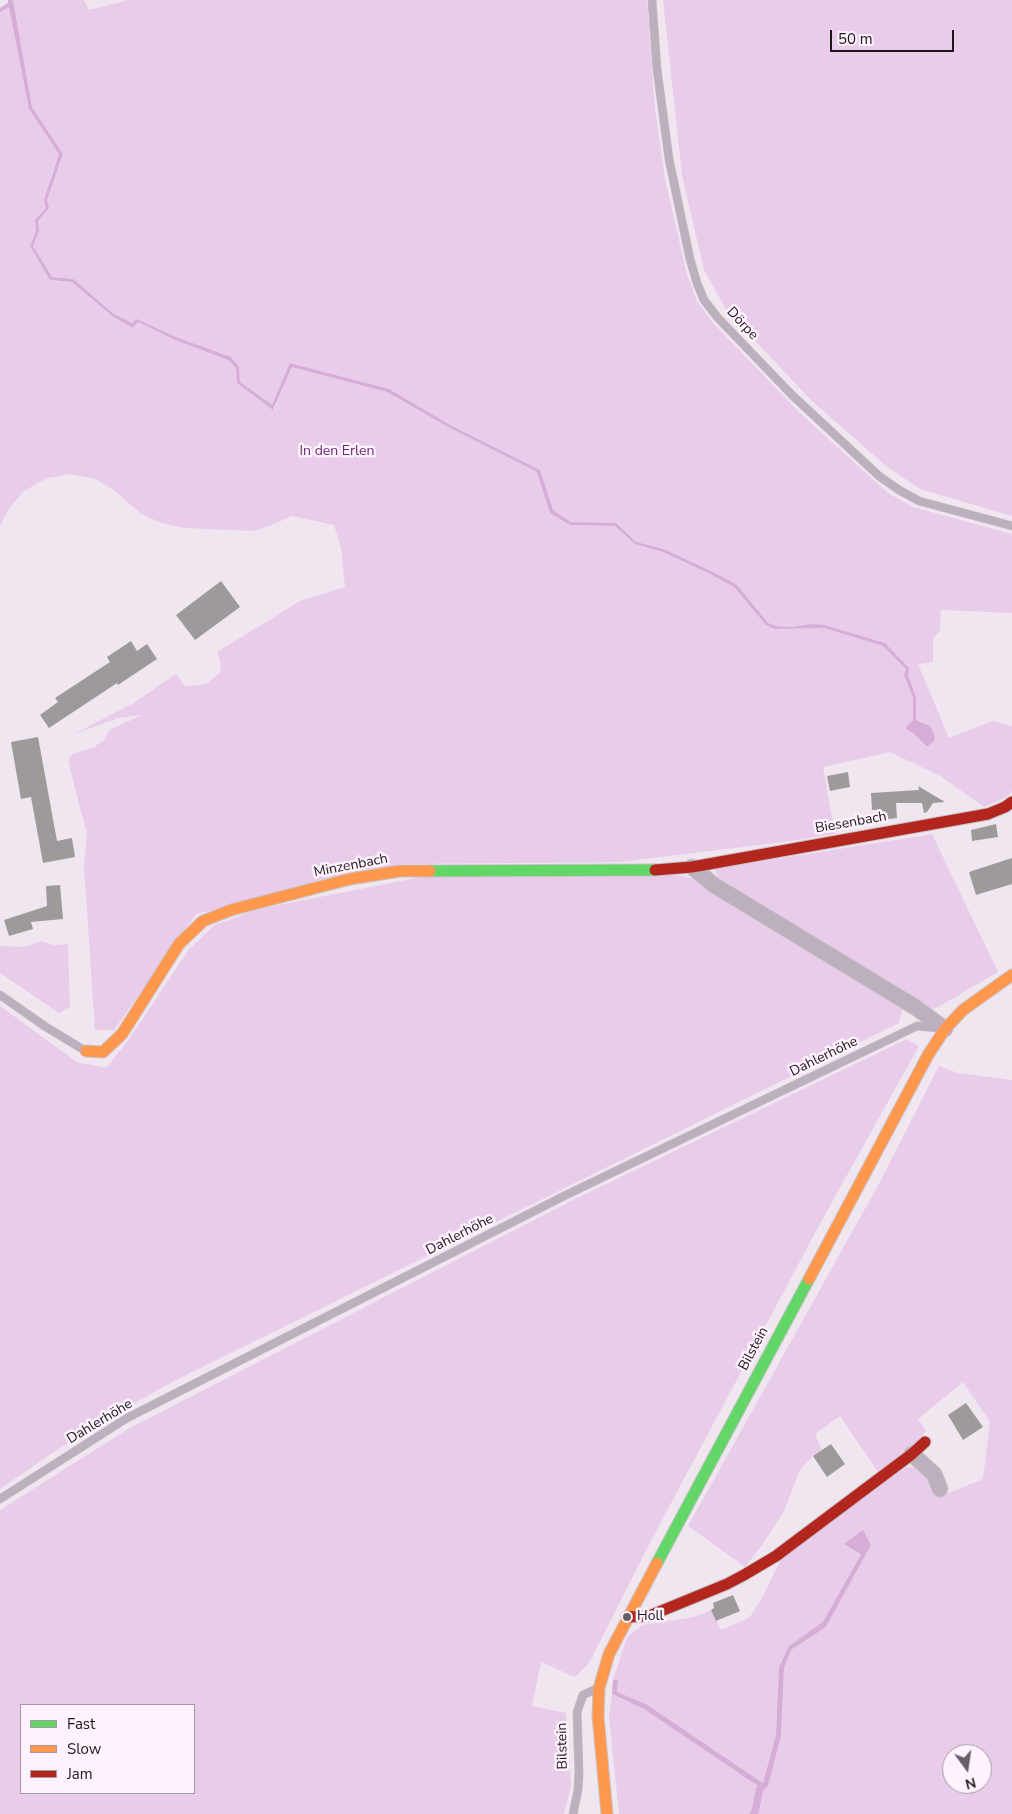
<!DOCTYPE html>
<meta charset="utf-8">
<style>
body{margin:0}
#map{position:relative;width:1012px;height:1814px;overflow:hidden;background:#f0e6f0;font-family:"Nunito Sans",sans-serif}
canvas{display:block}
.legend{position:absolute;left:20px;top:1704px;width:175px;height:90px;box-sizing:border-box;background:#fdf2fd;border:1px solid #a39aa3;margin:0;padding:6px 9px;list-style:none;font-size:15px;color:#1d171d}
.legend li{display:flex;align-items:center;gap:10px;height:25px}
.legend b{width:25px;border:1px solid #a39aa3}
.north{position:absolute;left:942px;top:1744px;width:50px;height:50px;box-sizing:border-box;background:#fdf2fd;border:1px solid #a39aa3;border-radius:50%;rotate:166deg;font-size:14px;font-weight:700;line-height:20px;text-align:center;color:#1d171d}
.north::after{content:'';display:block;margin:auto;width:18px;height:22px;background:#675f67;clip-path:polygon(50% 0,100% 100%,50% 72%,0 100%)}
.scale{position:absolute;left:830px;top:30px;width:124px;height:22px;box-sizing:border-box;border:2px solid #1d171d;border-top:0;padding-left:6px;font-size:15px;line-height:18px;white-space:nowrap;color:#1d171d;-webkit-text-stroke:4px #fdf2fd;paint-order:stroke}
</style>
<div id="map">
<canvas width="1012" height="1814"></canvas>
<ul class="legend">
<li><b style="height:6px;background:#63d668"></b>Fast</li>
<li><b style="height:6px;background:#ff974d"></b>Slow</li>
<li><b style="height:6px;background:#b3261e"></b>Jam</li>
</ul>
<div class="north">N</div>
<div class="scale">50 m</div>
</div>
<script>
const ctx = document.querySelector('canvas').getContext('2d');
ctx.lineJoin = 'round';
function fill(path, color) { ctx.fillStyle = color; ctx.fill(path, 'evenodd'); }
const poly = rows => new Path2D(rows.map(r => 'M' + r).join(''));
function strokePath(path, color, width, dash) { ctx.strokeStyle = color; ctx.lineWidth = width; ctx.lineCap = dash ? 'butt' : 'round'; ctx.setLineDash(dash || []); ctx.stroke(path); }
function label(font, color, halo, rows, align = 'center') {
  ctx.font = font + ' "Nunito Sans",sans-serif'; ctx.lineWidth = 5; ctx.setLineDash([]); ctx.textBaseline = 'middle'; ctx.strokeStyle = halo; ctx.fillStyle = color; for (const [text, x, y, turn = 0] of rows) {
    ctx.save(); ctx.translate(x, y); ctx.rotate((+turn || 0) * Math.PI / 180); ctx.textAlign = isNaN(turn) ? turn : align; if (halo) ctx.strokeText(text, 0, 0); ctx.fillText(text, 0, 0); ctx.restore();
  }
}
fill(poly([
 [13,0,84,0,89,10,129,0,647,0,655,109,665,179,687,275,697,301,713,323,801,414,888,493,913,507,1012,534,1012,613,941,610,940,631,933,638,933,662,918,664,949,738,993,721,1012,726,1012,791,1007,797,984,807,940,776,890,752,823,767,835,834,775,843,620,862,401,864,196,914,114,1030,95,1030,84,867,87,833,78,800,69,763,69,758,73,754,94,747,104,740,109,730,142,715,118,718,72,735,132,704,176,674,185,686,199,685,207,683,220,673,221,664,217,652,300,601,345,587,341,548,334,525,292,516,269,526,253,531,185,528,161,523,140,513,115,491,96,479,70,474,48,478,24,491,10,507,0,526,0,12,9,6,29,109,59,154,51,176,46,208,35,220,36,231,30,246,50,280,72,282,112,316,133,328,138,322,175,340,228,360,236,368,237,383,274,410,292,367,387,392,450,428,537,472,550,512,570,525,615,526,635,544,663,552,710,574,734,587,766,625,775,629,824,628,883,646,906,669,904,675,913,698,913,720,907,727,906,729,913,733,925,746,923,722,916,720,916,697,908,675,909,668,885,643,812,624,791,627,776,626,767,623,736,584,711,571,664,549,636,542,616,523,571,522,553,510,540,470,452,426,389,389,290,363,272,406,240,382,239,367,231,357,176,337,137,319,133,324,114,314,73,279,52,277,33,246,39,231,38,221,49,208,47,200,63,154,32,107],
 [663,0,1012,0,1012,516,920,489,886,466,812,401,727,311,704,270,682,175],
 [932,834,998,972,942,1005,930,1010,718,877,715,869],
 [668,874,692,878,903,1007,899,1023,176,1380,118,1412,61,1447,0,1489,0,1006,77,1062,106,1068,127,1042,189,949,215,925,259,909,421,877],
 [41,941,54,945,68,944,70,1007,59,1013,0,973,0,946,25,947],
 [907,1039,919,1046,822,1220,653,1537,589,1663,575,1677,541,1662,532,1706,566,1713,571,1787,564,1814,0,1814,0,1510,128,1429,571,1201],
 [21,1705,194,1705,194,1793,21,1793],
 [939,1066,958,1073,1012,1080,1012,1814,758,1814,763,1791,768,1786,781,1736,784,1668,791,1650,826,1627,871,1545,844,1544,861,1553,823,1623,789,1646,779,1667,776,1735,763,1783,646,1704,617,1692,618,1680,613,1680,627,1637,643,1625,694,1617,711,1610,721,1630,747,1619,752,1614,762,1598,781,1559,906,1467,914,1467,922,1472,935,1491,946,1494,983,1479,990,1422,963,1382,918,1419,926,1431,913,1446,878,1472,840,1416,815,1434,822,1450,813,1456,800,1470,784,1511,763,1544,745,1567,688,1526,881,1180],
 [952,1754,982,1754,982,1784,952,1784],
 [612,1694,644,1709,759,1786,756,1788,752,1808,749,1814,619,1814,609,1717]
]), '#e9cce9');
fill(poly([
 [8,0,13,0,32,107,63,154,47,200,49,208,38,221,39,231,33,246,52,277,73,279,114,314,132,323,137,319,176,337,231,357,239,367,240,382,272,405,290,363,389,389,452,426,540,470,553,510,571,522,616,523,636,542,664,549,711,571,736,584,768,623,776,626,791,627,812,624,824,625,885,643,909,668,908,675,916,697,916,720,928,725,932,729,935,739,932,743,928,746,926,746,913,733,906,729,906,727,913,720,913,698,904,675,906,669,883,646,824,628,775,629,766,625,734,587,710,574,663,552,635,544,615,526,570,525,550,513,537,472,450,428,387,392,292,367,273,410,237,383,236,368,228,360,175,340,138,322,133,328,112,316,72,282,50,280,30,246,36,231,35,220,46,208,44,200,59,154,29,109,9,7,0,12,0,8,8,3],
 [863,1530,871,1545,826,1627,791,1650,784,1668,781,1736,768,1786,763,1791,759,1811,758,1814,749,1814,752,1808,756,1788,758,1786,644,1709,612,1694,613,1680,618,1680,617,1692,646,1704,763,1783,776,1735,779,1667,789,1646,823,1622,861,1554,844,1544]
]), '#d5add6');
fill(poly([
 [221,581,240,607,195,640,176,615],
 [131,641,137,651,147,644,157,659,118,685,117,683,49,728,40,715,58,702,55,698,110,662,107,657],
 [38,737,57,841,72,838,75,857,43,863,31,797,21,799,11,742],
 [848,772,850,787,830,791,827,776],
 [918,786,945,802,933,803,927,812,924,813,922,803,896,803,897,818,876,821,876,810,872,810,871,793,919,790],
 [996,824,998,837,972,841,971,830],
 [1012,858,1012,884,976,895,969,872],
 [60,885,63,919,31,922,33,929,9,936,4,920,47,906,46,886],
 [966,1403,983,1427,963,1440,948,1415],
 [831,1444,845,1464,827,1477,813,1456],
 [733,1595,740,1611,716,1621,711,1610,714,1608,713,1603]
]), '#9f9a9a');
const lane = poly([
 [652,0,657,69,669,159,690,259,697,283,704,300,718,318,792,395,879,476,899,490,919,501,1012,526],
 [0,995,46,1027,84,1050],
 [0,1499,127,1418,566,1195,917,1026,938,1028],
 [573,1814,578,1790,579,1773,577,1712,583,1695,596,1689]
]);
const street = poly([
 [692,867,714,885,915,1007,945,1029],
 [912,1454,934,1474,940,1489]
]);
const fast = poly([
 [430,871,655,870],
 [657,1563,809,1279]
]);
const slow = poly([
 [86,1051,103,1052,122,1034,179,944,203,921,231,910,350,879,400,871,430,871],
 [809,1279,928,1055,945,1029,963,1010,1012,975],
 [607,1814,598,1716,599,1688,609,1654,657,1563]
]);
const jam = poly([
 [655,870,692,867,988,814,1005,807,1012,802],
 [627,1617,649,1616,727,1584,744,1575,776,1556,912,1454,925,1442]
]);
strokePath(lane, '#c9c2c9', 9);
strokePath(street, '#c9c2c9', 17);
strokePath(fast, '#c9c2c9', 13);
strokePath(slow, '#c9c2c9', 13);
strokePath(jam, '#c9c2c9', 13);
strokePath(lane, '#bdb0bd', 8);
strokePath(street, '#bdb0bd', 15);
strokePath(fast, '#63d668', 11);
strokePath(slow, '#ff974d', 11);
strokePath(jam, '#b3261e', 11);
for (const [x, y, r, color] of [
 [627,1617,5,"#675f67"]
]) { const dot = new Path2D(); dot.arc(x, y, r, 0, 2 * Math.PI); ctx.fillStyle = color; ctx.fill(dot); strokePath(dot, '#fdf2fd', 2); }
label('14px', '#1d171d', '#fdf2fd', [
 ["Dörpe",742,324,47],
 ["Biesenbach",851,823,-10],
 ["Minzenbach",351,866,-11],
 ["Dahlerhöhe",824,1057,-26],
 ["Dahlerhöhe",460,1235,-27],
 ["Bilstein",754,1349,-62],
 ["Dahlerhöhe",100,1422,-31],
 ["Bilstein",563,1746,-91]
]);
label('14px', '#6b2d6f', '#fdf2fd', [
 ["In den Erlen",337,452]
]);
label('14px', '#1d171d', '#fdf2fd', [
 ["Holl",637,1617]
], 'left');
</script>
